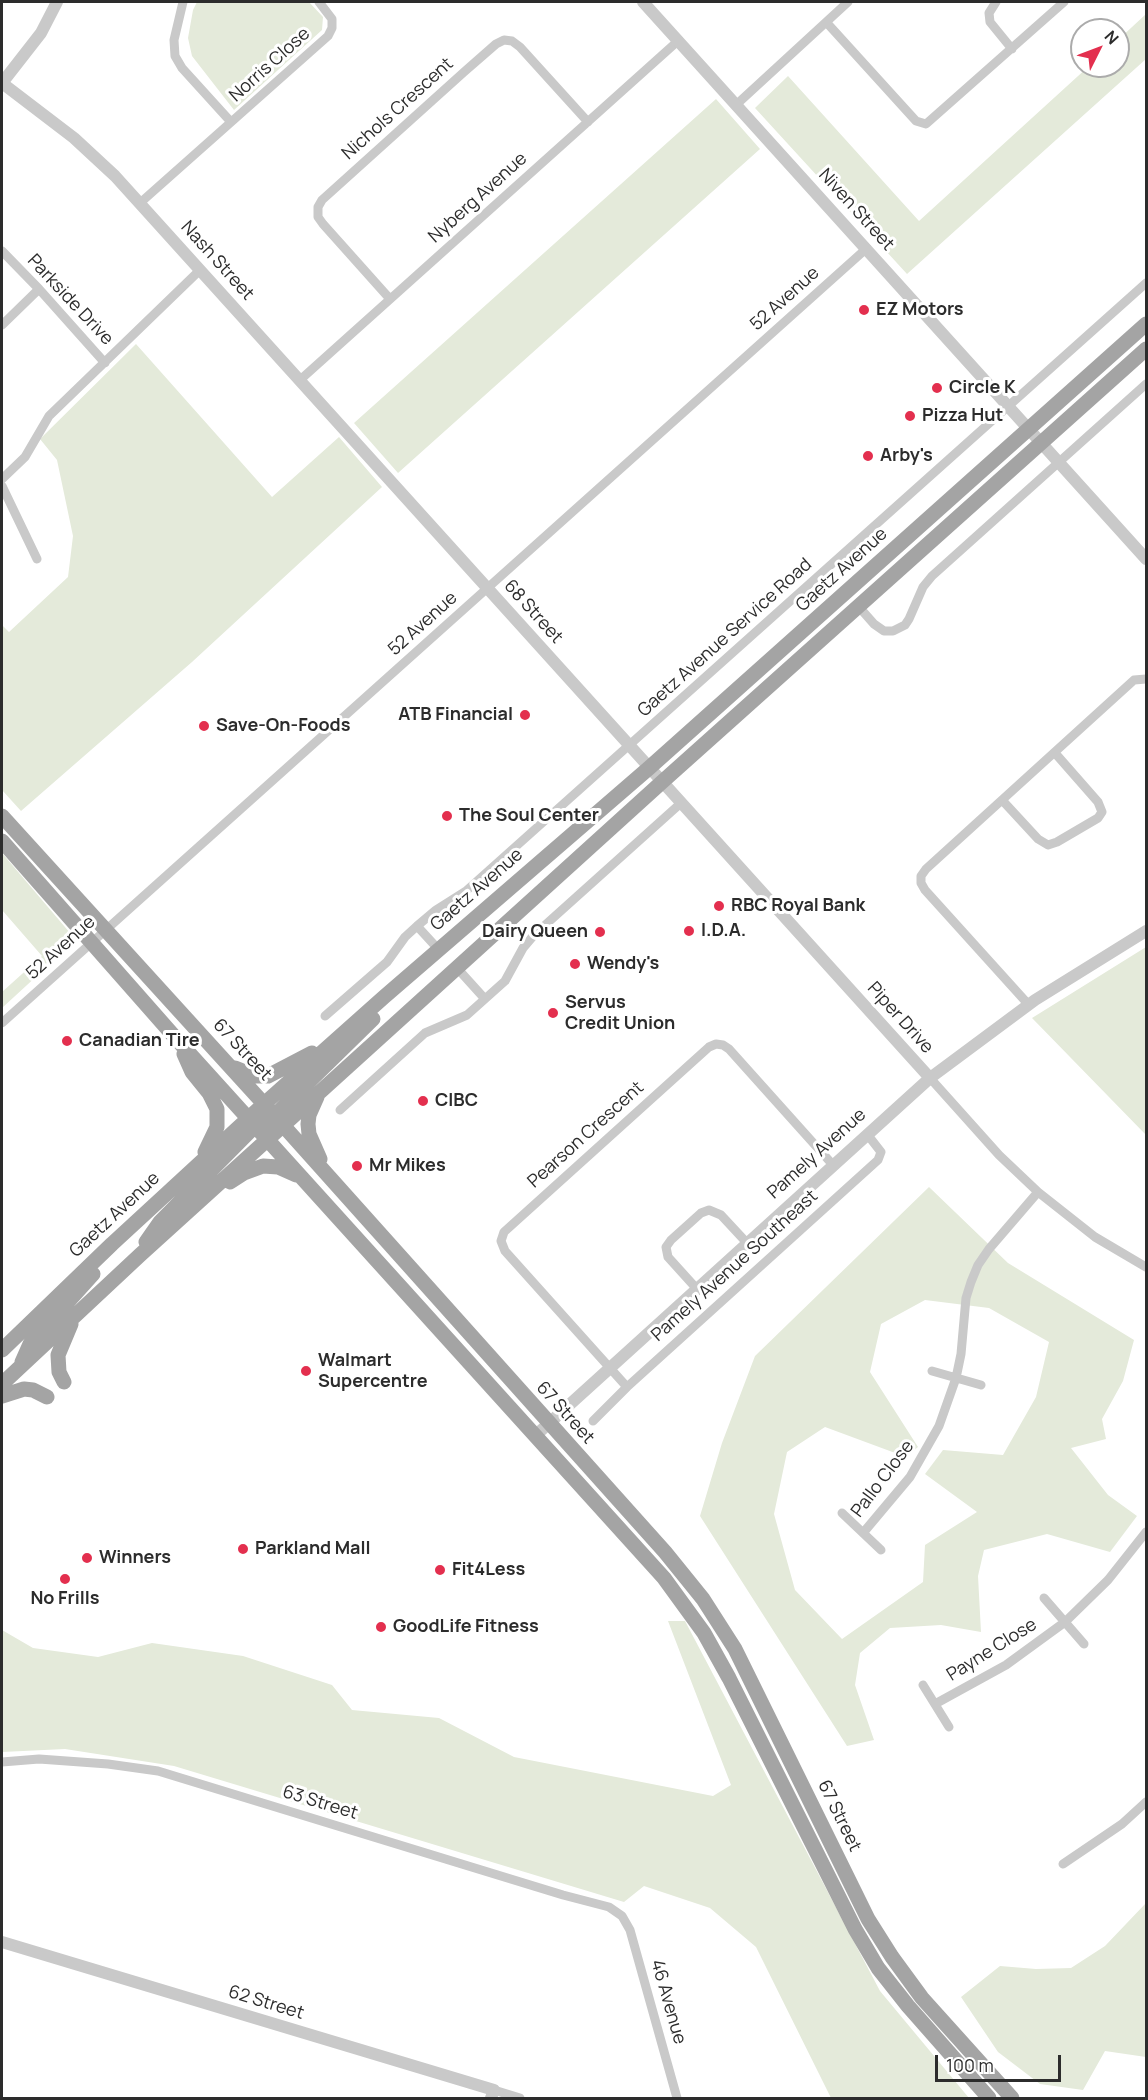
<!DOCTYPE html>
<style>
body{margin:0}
#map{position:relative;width:1148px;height:2100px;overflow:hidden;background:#fff;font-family:Manrope,sans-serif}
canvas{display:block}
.frame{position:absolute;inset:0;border:3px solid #2c2c2c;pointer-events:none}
.north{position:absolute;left:1070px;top:18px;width:60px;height:60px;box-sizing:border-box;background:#fff;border:2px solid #ababab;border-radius:50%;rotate:48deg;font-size:16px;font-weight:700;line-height:24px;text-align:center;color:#2c2c2c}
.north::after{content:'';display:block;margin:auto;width:21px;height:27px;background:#e32f4e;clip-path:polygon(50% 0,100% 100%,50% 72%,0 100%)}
.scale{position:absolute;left:935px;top:2055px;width:126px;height:27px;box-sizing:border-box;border:3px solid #2c2c2c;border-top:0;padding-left:8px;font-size:18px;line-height:21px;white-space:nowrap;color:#2c2c2c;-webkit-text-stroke:4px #fff;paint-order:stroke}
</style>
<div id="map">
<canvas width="1148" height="2100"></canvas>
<div class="frame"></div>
<div class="north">N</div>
<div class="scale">100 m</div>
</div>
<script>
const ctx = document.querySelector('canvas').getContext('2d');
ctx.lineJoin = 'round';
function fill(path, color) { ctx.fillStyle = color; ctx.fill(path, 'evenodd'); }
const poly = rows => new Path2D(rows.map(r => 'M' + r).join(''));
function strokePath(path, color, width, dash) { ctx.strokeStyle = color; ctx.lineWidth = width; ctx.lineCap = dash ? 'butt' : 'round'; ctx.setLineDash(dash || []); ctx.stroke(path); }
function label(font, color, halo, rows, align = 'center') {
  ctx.font = font + ' Manrope,sans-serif'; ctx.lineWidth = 6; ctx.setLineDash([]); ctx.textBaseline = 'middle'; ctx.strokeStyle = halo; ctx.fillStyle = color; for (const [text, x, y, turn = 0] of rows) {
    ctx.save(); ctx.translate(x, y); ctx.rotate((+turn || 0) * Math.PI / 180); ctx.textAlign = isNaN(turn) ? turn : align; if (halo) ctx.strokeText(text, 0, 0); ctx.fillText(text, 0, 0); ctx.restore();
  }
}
fill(poly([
 [197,2,309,2,323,17,322,30,234,110,192,56,188,38,193,10],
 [1146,14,1146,59,907,274,755,108,788,76,919,221,1089,66,1118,66,1118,40],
 [716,99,760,149,398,473,354,423],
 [136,344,272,497,339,437,382,487,192,662,21,811,2,790,2,625,9,632,68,577,73,536,57,460,40,439],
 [2,853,76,940,2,1008,2,992,42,956,2,910],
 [1146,947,1146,1135,1032,1018],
 [929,1187,1008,1263,1134,1340,1123,1381,1102,1419,1106,1439,1071,1448,1108,1495,1137,1516,1110,1552,1047,1534,984,1550,978,1576,981,1632,941,1625,890,1628,860,1653,855,1685,874,1740,847,1746,700,1516,722,1443,755,1356],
 [925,1300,989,1308,1049,1342,1036,1397,1003,1455,943,1450,925,1474,977,1512,925,1545,923,1582,842,1639,795,1590,774,1514,787,1452,825,1427,906,1457,918,1447,870,1372,881,1324],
 [668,1621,685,1621,880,1991,969,2098,831,2098,756,1947,710,1908,644,1886,624,1902,174,1766,65,1749,2,1752,2,1630,33,1648,98,1657,152,1643,243,1656,332,1685,352,1710,439,1718,514,1757,713,1796,731,1785],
 [1146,1903,1146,2057,1105,2051,1083,2090,1040,2084,998,2052,961,1997,1000,1966,1036,1969,1071,1968,1105,1946]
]), '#e4eada');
strokePath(poly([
 [183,2,174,40,175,56,182,68,231,122],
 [996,2,989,13,990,22,1012,49],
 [827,23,916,121,926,124,1064,2],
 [737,104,848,2],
 [140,203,328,36,332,28,332,19,319,2],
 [2,251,39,289,105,363],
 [390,299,323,224,318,217,318,207,322,200,464,72,496,44,504,40,512,41,520,47,588,122],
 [2,325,39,289],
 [300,380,679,40],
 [2,479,25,457,49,416,200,270],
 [2,486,37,559],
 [859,607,874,624,884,631,893,631,905,625,909,619,923,587,932,576,1146,384],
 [1002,800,1038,839,1048,845,1057,842,1098,818,1102,812,1098,802,1055,753],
 [417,926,439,950],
 [457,968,485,999],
 [1028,1004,925,890,921,883,921,876,926,869,1134,680,1146,679],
 [325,1016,387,962,405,937,417,926,436,910,466,891,1146,283],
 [2,1023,867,248],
 [930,1078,999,1155,1038,1192,1095,1237,1146,1267],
 [340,1110,425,1033,467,1015,505,981,523,948,534,935,681,803],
 [696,1288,668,1257,666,1247,671,1240,701,1213,709,1210,721,1215,747,1243],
 [932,1371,981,1385],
 [627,1387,505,1251,501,1241,504,1232,709,1047,716,1044,723,1045,729,1049,833,1165],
 [593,1421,627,1387,878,1160,881,1152,867,1134],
 [842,1513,881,1550],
 [863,1533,910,1477,939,1426,956,1378,961,1354,966,1298,971,1282,978,1265,989,1249,1038,1192],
 [1044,1598,1084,1644],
 [923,1685,949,1727],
 [935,1704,1006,1665,1065,1622,1108,1580,1146,1532],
 [2,1762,39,1759,108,1764,158,1771,563,1895,609,1907,622,1916,630,1930,677,2098],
 [1063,1864,1122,1824,1146,1802],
 [494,2090,520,2098]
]), '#c9c9c9', 9);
strokePath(poly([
 [643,2,1146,559],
 [2,83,74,138,115,176,930,1078],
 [2,83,41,33,57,2],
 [536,1435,930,1078,1035,1000,1146,931],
 [2,1942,494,2090,491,2098]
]), '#c9c9c9', 12);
strokePath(poly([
 [2,816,264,1104,665,1552,703,1599,735,1649,868,1919,892,1957,922,1998,1012,2098],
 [2,841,180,1043,664,1578,704,1633,729,1678,855,1929,878,1968,908,2006,989,2098],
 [184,1054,192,1072,209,1093,217,1109,217,1127,205,1152],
 [235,1068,255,1076,268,1076,312,1053],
 [317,1097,309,1115,308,1124,309,1134,320,1159],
 [271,1123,274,1116,373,1019],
 [230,1182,244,1173,263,1166,278,1167,296,1175],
 [146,1242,160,1222,255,1126,259,1118],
 [2,1350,112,1244,264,1104,384,997,649,768,1146,324],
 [22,1362,30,1344,93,1274],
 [64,1382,59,1372,58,1355,71,1324],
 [2,1384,140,1255,662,782,1146,349],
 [2,1396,24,1389,33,1390,47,1397]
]), '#a4a4a4', 15);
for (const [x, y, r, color] of [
 [864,310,6,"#e32f4e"],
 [937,388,6,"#e32f4e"],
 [910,416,6,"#e32f4e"],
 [868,456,6,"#e32f4e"],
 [525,715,6,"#e32f4e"],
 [204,726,6,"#e32f4e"],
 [447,816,6,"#e32f4e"],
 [719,906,6,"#e32f4e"],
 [689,931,6,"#e32f4e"],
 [600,932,6,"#e32f4e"],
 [575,964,6,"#e32f4e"],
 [553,1013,6,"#e32f4e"],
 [67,1041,6,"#e32f4e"],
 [423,1101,6,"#e32f4e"],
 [357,1166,6,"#e32f4e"],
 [306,1371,6,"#e32f4e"],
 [243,1549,6,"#e32f4e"],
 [87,1558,6,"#e32f4e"],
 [440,1570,6,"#e32f4e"],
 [65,1579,6,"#e32f4e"],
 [381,1627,6,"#e32f4e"]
]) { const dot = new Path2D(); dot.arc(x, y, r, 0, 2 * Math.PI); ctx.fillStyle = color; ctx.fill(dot); strokePath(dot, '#fff', 2); }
label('18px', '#2c2c2c', '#fff', [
 ["Norris Close",270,65,-42],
 ["Nichols Crescent",398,109,-42],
 ["Nyberg Avenue",478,198,-42],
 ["Niven Street",856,210,48],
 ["Nash Street",217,261,48],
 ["52 Avenue",785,299,-42],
 ["Parkside Drive",70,300,47],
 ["Gaetz Avenue",842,570,-42],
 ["68 Street",533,612,48],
 ["52 Avenue",423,624,-42],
 ["Gaetz Avenue Service Road",725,638,-42],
 ["Gaetz Avenue",477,890,-41],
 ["52 Avenue",61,948,-42],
 ["Piper Drive",900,1018,48],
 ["67 Street",242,1050,47],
 ["Pearson Crescent",586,1135,-42],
 ["Pamely Avenue",817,1154,-42],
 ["Gaetz Avenue",115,1215,-43],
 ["Pamely Avenue Southeast",735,1266,-42],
 ["67 Street",565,1413,48],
 ["Pallo Close",883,1479,-53],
 ["Payne Close",992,1650,-32],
 ["63 Street",320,1803,17],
 ["67 Street",839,1816,64],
 ["46 Avenue",668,2002,74],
 ["62 Street",266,2003,17]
]);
label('bold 18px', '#2c2c2c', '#fff', [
 ["EZ Motors",876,310],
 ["Circle K",949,388],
 ["Pizza Hut",922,416],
 ["Arby's",880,456],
 ["ATB Financial",513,715,"right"],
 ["Save-On-Foods",216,726],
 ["The Soul Center",459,816],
 ["RBC Royal Bank",731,906],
 ["I.D.A.",701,931],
 ["Dairy Queen",588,932,"right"],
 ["Wendy's",587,964],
 ["Servus",565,1003],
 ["Credit Union",565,1024],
 ["Canadian Tire",79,1041],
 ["CIBC",435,1101],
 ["Mr Mikes",369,1166],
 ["Walmart",318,1361],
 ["Supercentre",318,1382],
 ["Parkland Mall",255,1549],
 ["Winners",99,1558],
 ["Fit4Less",452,1570],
 ["No Frills",65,1599,"center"],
 ["GoodLife Fitness",393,1627]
], 'left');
</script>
